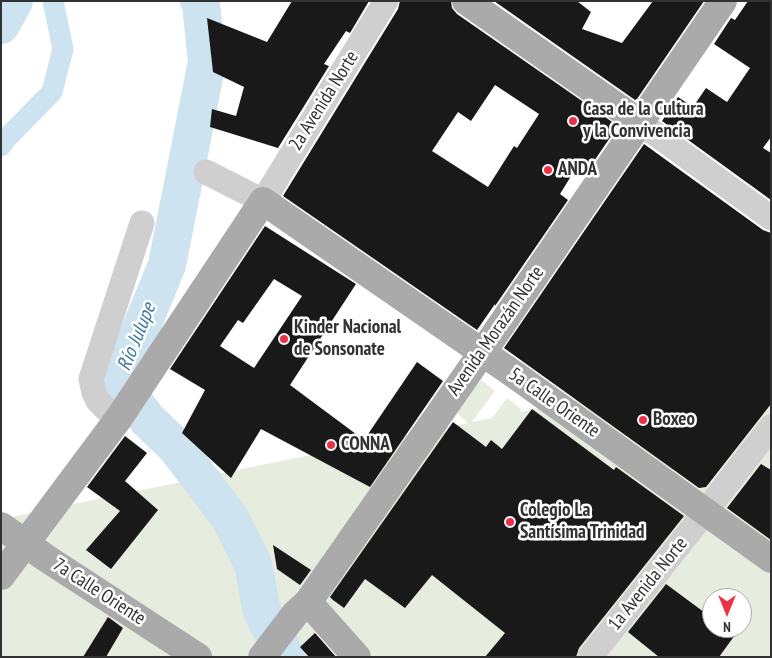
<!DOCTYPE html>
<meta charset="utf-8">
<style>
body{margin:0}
#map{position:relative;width:772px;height:658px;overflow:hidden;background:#fff;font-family:"PT Sans Narrow",sans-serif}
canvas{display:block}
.frame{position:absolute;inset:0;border:2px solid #323232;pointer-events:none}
.north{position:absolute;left:702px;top:588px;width:50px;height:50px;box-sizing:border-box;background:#fff;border:1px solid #adadad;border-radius:50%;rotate:180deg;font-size:14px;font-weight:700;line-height:20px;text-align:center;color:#323232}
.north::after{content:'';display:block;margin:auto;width:18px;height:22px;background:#ee3046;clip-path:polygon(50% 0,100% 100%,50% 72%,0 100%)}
</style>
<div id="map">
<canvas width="772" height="658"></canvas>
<div class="frame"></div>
<div class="north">N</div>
</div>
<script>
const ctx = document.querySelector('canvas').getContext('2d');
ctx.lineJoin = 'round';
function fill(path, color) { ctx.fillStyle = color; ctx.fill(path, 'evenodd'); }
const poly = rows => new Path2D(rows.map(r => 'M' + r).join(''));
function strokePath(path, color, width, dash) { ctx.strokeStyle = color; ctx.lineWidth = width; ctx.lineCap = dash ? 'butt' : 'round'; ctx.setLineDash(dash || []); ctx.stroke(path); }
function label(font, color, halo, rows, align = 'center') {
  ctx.font = font + ' "PT Sans Narrow",sans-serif'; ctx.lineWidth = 5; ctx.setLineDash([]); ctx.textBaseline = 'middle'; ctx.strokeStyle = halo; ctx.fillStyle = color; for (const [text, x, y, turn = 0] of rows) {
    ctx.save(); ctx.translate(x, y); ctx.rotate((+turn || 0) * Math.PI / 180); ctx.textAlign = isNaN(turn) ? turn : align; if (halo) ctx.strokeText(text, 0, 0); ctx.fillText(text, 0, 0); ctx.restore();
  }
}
fill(poly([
 [771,360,771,657,1,657,1,519,181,482,150,445,135,421,148,405,222,473,468,423,456,412,481,380,495,391,472,422,492,418,507,398,521,409,520,412],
 [712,598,742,598,742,628,712,628]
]), '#e6ecde');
strokePath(poly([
 [1,146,6,139,52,92,63,49,53,1]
]), '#cde3ef', 21);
strokePath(poly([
 [199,1,201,4,207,62,167,265,119,382,147,419,176,447,230,518,253,564,262,612,287,657],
 [1,25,14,1]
]), '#cde3ef', 38);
fill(poly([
 [292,1,369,1,350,33,346,31,324,64,329,66,278,148,210,127,212,109,236,116,244,87,213,72,207,18,267,42],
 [400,1,451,1,452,8,457,14,618,126,590,167,581,160,560,194,568,200,495,306,495,304,477,330,283,196,398,9],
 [495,85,539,114,517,148,514,146,488,187,432,151,458,112,471,121],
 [494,1,577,1,591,12,582,29,622,43,653,1,704,1,637,99,635,100],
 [748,1,771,1,771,137,763,148,771,153,771,200,662,121,678,97,693,107,706,88,727,102,750,68,714,44,731,18,735,20],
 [644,144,763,230,771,233,771,404,706,487,699,488,504,348],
 [265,226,356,284,290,385,364,440,417,362,443,381,370,487,261,429,231,478,182,433,205,390,170,369],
 [274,279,302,296,254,368,220,346,238,320,243,323],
 [532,409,614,470,616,467,684,516,579,648,576,657,485,657,505,633,432,575,405,608,365,579,344,608,333,600,330,597,453,422,486,447,491,440,502,449],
 [125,436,147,453,125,481,158,510,111,569,86,550,120,511,87,487],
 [761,464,771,470,771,540,727,508],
 [273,545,311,570,300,585,277,569],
 [666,584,712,618,712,628,726,628,735,635,719,657,659,657,628,632],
 [108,617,123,628,106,657,83,657],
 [315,633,336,657,309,657,300,647]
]), '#191919');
strokePath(poly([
 [639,122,771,218],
 [206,172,263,201,386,1],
 [119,418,106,409,98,401,94,393,91,379,142,223],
 [590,657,706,511,771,427]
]), '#cfcfcf', 25);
strokePath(poly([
 [466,1,639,122],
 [1,526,46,558,198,657],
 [1,576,119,418,263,201,515,375,771,559],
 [308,602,357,657],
 [262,657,295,614,308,602,482,353,723,1]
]), '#aaa', 28);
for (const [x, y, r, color] of [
 [573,121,5,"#ee3046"],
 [548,170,5,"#ee3046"],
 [284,339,5,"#ee3046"],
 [643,420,5,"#ee3046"],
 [331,445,5,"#ee3046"],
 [510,522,5,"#ee3046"]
]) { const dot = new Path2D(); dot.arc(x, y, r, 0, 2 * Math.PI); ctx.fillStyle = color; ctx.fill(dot); strokePath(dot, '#fff', 2); }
label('19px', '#323232', '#fff', [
 ["2a Avenida Norte",324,101,-58],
 ["Avenida Morazán Norte",496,331,-55],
 ["5a Calle Oriente",554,403,35],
 ["1a Avenida Norte",648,584,-51],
 ["7a Calle Oriente",99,592,33]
]);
label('bold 19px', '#323232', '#fff', [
 ["Casa de la Cultura",583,110],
 ["y la Convivencia",583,132],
 ["ANDA",558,170],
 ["Kinder Nacional",294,328],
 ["de Sonsonate",294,350],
 ["Boxeo",653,420],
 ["CONNA",341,445],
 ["Colegio La",520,511],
 ["Santísima Trinidad",520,533]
], 'left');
label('italic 20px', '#3b799a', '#fff', [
 ["Río Julupe",137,337,-68]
]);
</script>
